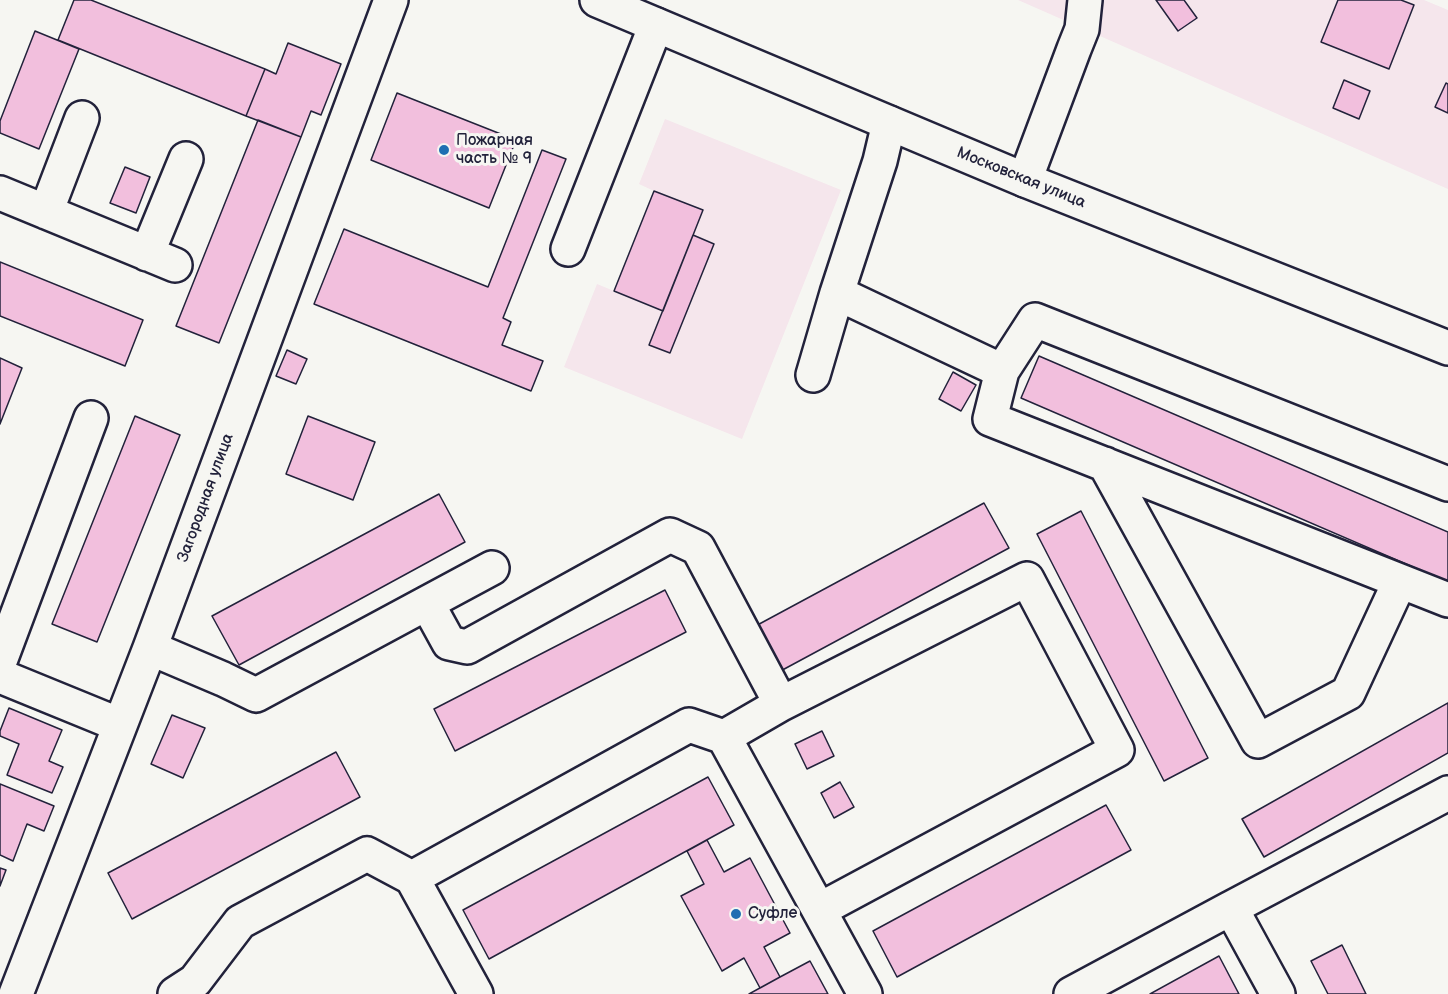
<!DOCTYPE html>
<meta charset="utf-8">
<style>
body{margin:0}
canvas{display:block;background:#f6f6f2}
</style>
<canvas width="1448" height="994"></canvas>
<script>
const ctx = document.querySelector('canvas').getContext('2d');
ctx.lineJoin = 'round';
function fill(path, color) { ctx.fillStyle = color; ctx.fill(path, 'evenodd'); }
const poly = rows => new Path2D(rows.map(r => 'M' + r).join(''));
function strokePath(path, color, width, dash) { ctx.strokeStyle = color; ctx.lineWidth = width; ctx.lineCap = dash ? 'butt' : 'round'; ctx.setLineDash(dash || []); ctx.stroke(path); }
function label(font, color, halo, rows, align = 'center') {
  ctx.font = font + ' "Balsamiq Sans",sans-serif'; ctx.lineWidth = 6; ctx.setLineDash([]); ctx.textBaseline = 'middle'; ctx.strokeStyle = halo; ctx.fillStyle = color; for (const [text, x, y, turn = 0] of rows) {
    ctx.save(); ctx.translate(x, y); ctx.rotate((+turn || 0) * Math.PI / 180); ctx.textAlign = isNaN(turn) ? turn : align; if (halo) ctx.strokeText(text, 0, 0); ctx.fillText(text, 0, 0); ctx.restore();
  }
}
fill(poly([
 [1018,0,1424,0,1448,10,1448,189],
 [665,119,841,190,742,439,564,367,597,284,614,291,654,191,639,184]
]), '#f5e6ec');
const building = poly([
 [74,0,91,0,265,69,246,116,58,40,74,0],
 [1156,0,1184,0,1197,18,1178,31,1156,0],
 [1338,0,1401,0,1414,5,1389,69,1321,42,1338,0],
 [35,31,79,49,39,149,0,133,0,121,35,31],
 [288,43,341,64,321,115,311,111,301,137,246,116,265,69,276,74,288,43],
 [1344,80,1370,91,1359,119,1333,108,1344,80],
 [1446,83,1448,84,1448,113,1435,107,1446,83],
 [397,93,516,140,489,208,371,160,397,93],
 [258,120,301,137,219,343,176,326,258,120],
 [542,150,566,159,503,318,511,322,502,345,543,361,531,391,314,304,344,229,488,287,542,150],
 [125,167,150,177,136,213,110,203,125,167],
 [654,191,703,210,663,311,614,291,654,191],
 [693,235,714,244,670,353,649,345,693,235],
 [0,262,143,320,125,366,0,316,0,262],
 [287,350,307,359,296,384,276,376,287,350],
 [1039,356,1448,532,1448,582,1021,398,1039,356],
 [0,358,22,368,0,424,0,358],
 [953,372,976,385,961,411,939,399,953,372],
 [135,416,180,435,97,642,52,624,135,416],
 [308,416,375,442,353,500,286,474,308,416],
 [439,494,465,542,239,665,212,616,439,494],
 [984,503,1009,548,775,674,750,629,984,503],
 [1081,511,1208,758,1164,781,1037,534,1081,511],
 [665,590,686,632,455,751,434,709,665,590],
 [1448,703,1448,753,1264,857,1242,819,1448,703],
 [9,708,62,730,49,761,63,767,52,793,7,775,19,744,0,736,0,731,9,708],
 [172,715,205,728,183,778,151,764,172,715],
 [822,731,834,756,807,769,795,744,822,731],
 [336,752,360,797,132,919,108,873,336,752],
 [708,777,734,825,489,959,463,910,708,777],
 [840,782,854,807,834,818,821,793,840,782],
 [0,784,54,806,44,831,27,824,13,861,0,855,0,784],
 [1106,805,1131,850,897,977,873,931,1106,805],
 [707,840,724,872,750,858,790,933,764,947,780,977,760,988,744,958,722,971,681,896,704,884,687,851,707,840],
 [0,868,6,870,0,886,0,868],
 [1342,945,1366,994,1328,994,1311,961,1342,945],
 [1219,956,1239,994,1150,994,1219,956],
 [810,961,828,994,749,994,780,977,810,961]
]);
fill(building, '#f2bfdd');
strokePath(building, '#22223b', 1.5);
const minor = poly([
 [889,123,880,161,837,293,1002,371],
 [1025,180,1074,49,1082,29,1085,0],
 [0,193,175,265],
 [46,212,82,118],
 [568,249,656,25],
 [147,254,186,159],
 [813,375,837,293],
 [1105,464,1258,741,1348,693,1400,581],
 [1448,484,1035,320,1002,371,990,419,1448,600],
 [427,603,449,643,467,647,670,535,698,548,781,704,724,737,865,994],
 [150,648,223,679,256,695,492,568],
 [0,661,91,418],
 [0,676,120,725],
 [781,704,1027,579,1117,750,819,910],
 [412,878,689,725,724,737],
 [1231,908,1448,793],
 [16,994,150,648,391,0],
 [175,994,195,981,240,922,367,854,412,878,476,994],
 [1071,994,1231,908,1278,994]
]);
const major = poly([
 [597,0,1025,180,1448,348]
]);
strokePath(minor, '#22223b', 38);
strokePath(major, '#22223b', 38);
strokePath(minor, '#f6f6f2', 33);
strokePath(major, '#f6f6f2', 33);
for (const [x, y, r, color] of [
 [444,150,6,"#1f6fb2"],
 [736,914,6,"#1f6fb2"]
]) { const dot = new Path2D(); dot.arc(x, y, r, 0, 2 * Math.PI); ctx.fillStyle = color; ctx.fill(dot); strokePath(dot, '#f6f6f2', 2); }
label('16px', '#22223b', '#f6f6f2', [
 ["Пожарная",456,141],
 ["часть № 9",456,159],
 ["Суфле",748,914]
], 'left');
label('16px', '#22223b', '#f6f6f2', [
 ["Московская улица",1021,178,22],
 ["Загородная улица",206,498,-70]
]);
</script>
